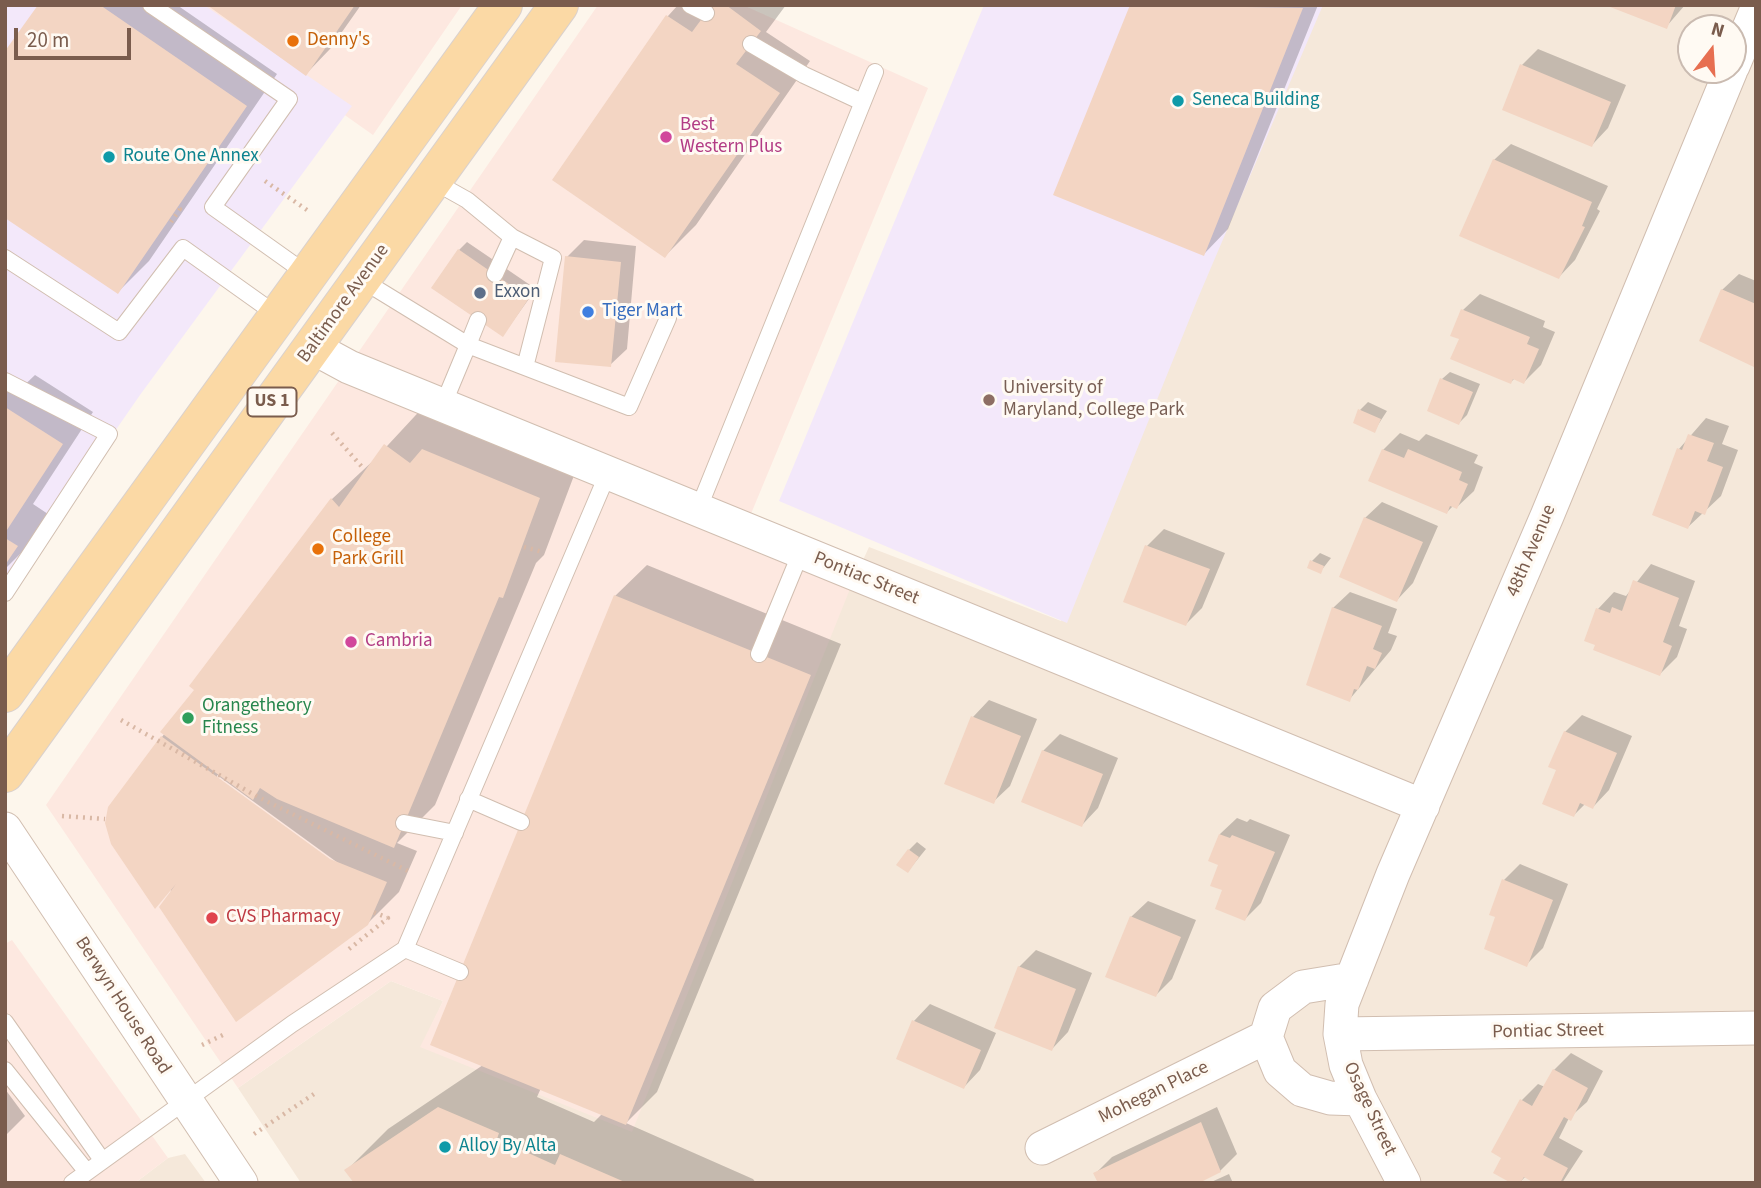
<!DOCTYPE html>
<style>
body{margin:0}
#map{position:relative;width:1761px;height:1188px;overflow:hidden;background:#fdf6ec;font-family:"Source Sans 3",sans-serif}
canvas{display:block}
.frame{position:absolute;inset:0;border:7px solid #7a5c4d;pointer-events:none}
.north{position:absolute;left:1677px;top:14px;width:70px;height:70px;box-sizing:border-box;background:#fffaf3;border:2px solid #cabbb1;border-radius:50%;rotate:17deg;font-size:19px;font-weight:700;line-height:28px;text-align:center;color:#7a5c4d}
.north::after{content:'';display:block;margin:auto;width:24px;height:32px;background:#e76f51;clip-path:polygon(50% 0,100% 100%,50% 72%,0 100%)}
.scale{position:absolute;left:14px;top:28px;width:117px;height:32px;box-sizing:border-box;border:4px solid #7a5c4d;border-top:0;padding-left:9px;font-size:21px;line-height:24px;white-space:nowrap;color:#7a5c4d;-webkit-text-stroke:5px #fffaf3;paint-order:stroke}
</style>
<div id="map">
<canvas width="1761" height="1188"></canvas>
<div class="frame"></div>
<div class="north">N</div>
<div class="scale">20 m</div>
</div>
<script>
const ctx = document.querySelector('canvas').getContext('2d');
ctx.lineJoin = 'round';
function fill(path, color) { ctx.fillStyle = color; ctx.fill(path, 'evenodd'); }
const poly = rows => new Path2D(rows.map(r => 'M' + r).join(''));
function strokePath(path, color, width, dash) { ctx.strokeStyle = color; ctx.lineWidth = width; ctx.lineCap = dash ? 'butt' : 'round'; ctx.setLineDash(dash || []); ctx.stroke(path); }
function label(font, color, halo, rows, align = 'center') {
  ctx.font = font + ' "Source Sans 3",sans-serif'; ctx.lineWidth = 6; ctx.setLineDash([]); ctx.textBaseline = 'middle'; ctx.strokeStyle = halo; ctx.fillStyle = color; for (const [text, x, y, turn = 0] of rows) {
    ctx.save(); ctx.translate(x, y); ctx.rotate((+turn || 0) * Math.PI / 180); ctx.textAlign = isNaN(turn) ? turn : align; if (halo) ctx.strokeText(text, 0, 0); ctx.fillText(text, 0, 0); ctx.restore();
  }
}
fill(poly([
 [1313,5,1756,5,1756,1183,301,1183,238,1088,391,981,443,1001,421,1047,850,589,869,547,1061,621],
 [1691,28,1733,28,1733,70,1691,70],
 [185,1154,206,1183,135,1183,168,1158]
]), '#f5e8da');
fill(poly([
 [189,5,462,5,373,135],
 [598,5,743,5,928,88,738,545,850,589,632,1132,420,1047,443,1001,391,981,238,1088,46,805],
 [12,940,168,1158,135,1183,5,1183,5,944]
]), '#fde8e0');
fill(poly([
 [5,5,204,5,352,106,140,395,5,590],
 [984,5,1323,5,1198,298,1067,623,779,501]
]), '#f3e8fa');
fill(poly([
 [40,5,177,5,277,74,149,261,118,292],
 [210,5,361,5,330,49,306,74],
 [678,5,786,5,766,32,810,61,696,225,665,256,554,179,668,16],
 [1131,5,1318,5,1228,229,1204,254],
 [1610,5,1685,5,1666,27],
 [1538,49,1626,85,1608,128,1592,145,1522,65],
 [1511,144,1608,186,1597,209,1600,211,1575,260,1559,277,1494,160],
 [584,240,636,246,627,349,610,365,567,257],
 [467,242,536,289,503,335,459,250],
 [1739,274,1756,281,1756,366,1722,290],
 [1480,294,1545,321,1543,327,1555,332,1541,365,1524,382,1515,378,1511,382,1461,338,1463,310],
 [1450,372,1480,384,1467,415,1459,423,1442,379],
 [35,375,93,412,33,504,48,514,23,551,5,569,5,389,14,395],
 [1368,402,1387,411,1374,431,1360,410],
 [427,403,581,457,544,555,536,563,435,805,397,843,417,851,399,892,367,924,171,894,162,737,197,690,192,686,332,499,375,459],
 [217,775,338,863,336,866,217,780],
 [1706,418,1729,426,1722,444,1738,450,1721,496,1688,527,1679,449],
 [1400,433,1419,441,1426,434,1478,455,1474,463,1483,467,1474,491,1457,507,1453,506,1447,512,1383,450],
 [1382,502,1438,526,1413,583,1397,600,1365,518],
 [1164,529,1225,553,1202,608,1186,624,1147,546],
 [1320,553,1331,558,1320,572,1312,561],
 [1651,564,1695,581,1679,626,1687,629,1677,657,1660,674,1598,609,1614,592,1626,596],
 [647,565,841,644,657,1092,626,1123,753,1179,756,1183,356,1183,347,1170,388,1129,483,1065,615,596],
 [541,1088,602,1114,594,1122,537,1097],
 [1350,592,1397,609,1388,633,1397,636,1391,650,1349,700,1333,608],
 [989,700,1037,719,1010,786,993,802,946,783,973,717],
 [1582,715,1632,736,1609,790,1593,807,1586,803,1574,815,1558,769,1565,732],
 [1060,734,1118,758,1098,808,1082,825,1043,751],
 [1237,818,1247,822,1250,819,1290,835,1261,903,1245,919,1224,889,1220,864,1220,834],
 [917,842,926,849,908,871,909,850],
 [1520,864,1568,884,1543,948,1526,965,1498,917,1504,880],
 [1148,901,1196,920,1172,979,1156,995,1131,917],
 [1036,950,1092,973,1068,1032,1052,1049,1019,967],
 [930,1004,996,1033,980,1070,964,1087,898,1058,914,1021],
 [1571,1053,1603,1071,1587,1102,1569,1118,1559,1138,1583,1151,1562,1183,1537,1183,1526,1176,1519,1183,1503,1157,1522,1100,1538,1084,1545,1087,1554,1070],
 [5,1089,25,1116,5,1136],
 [1217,1107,1237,1154,1220,1171,1095,1174,1112,1157],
 [1229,1174,1233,1183,1209,1183]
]), '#0003');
fill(poly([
 [38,5,100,5,247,106,118,294,5,218,5,51],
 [207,5,355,5,306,76],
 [712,5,726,5,761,31,736,64,780,93,665,258,552,180,666,15,692,32],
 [1130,5,1303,8,1204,256,1053,195],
 [1605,5,1676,5,1667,29],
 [1520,64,1611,102,1592,147,1502,110],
 [1493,159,1592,202,1582,226,1585,227,1559,279,1459,236],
 [458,249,529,298,503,337,431,288],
 [565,256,621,262,611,367,555,362],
 [1721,289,1756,304,1756,368,1699,341],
 [1461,309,1530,337,1527,344,1539,349,1524,384,1513,379,1511,384,1450,359,1459,339,1450,336],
 [1440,378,1473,392,1459,425,1427,411],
 [5,407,63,444,5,533],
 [1358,409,1381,419,1375,433,1353,423],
 [1688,434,1714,443,1707,461,1723,467,1705,515,1695,511,1688,529,1652,515,1677,448,1682,450],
 [384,444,410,463,422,449,540,498,503,598,499,597,394,848,277,799,260,788,253,800,160,732,194,690,189,686,331,498,339,507],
 [1382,449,1404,458,1408,449,1462,472,1459,480,1468,484,1457,509,1450,506,1447,514,1368,481],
 [1364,517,1423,542,1397,602,1339,577],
 [5,538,18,546,5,565],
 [1145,545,1210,569,1186,626,1123,602],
 [1310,560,1324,566,1321,574,1307,568],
 [1633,580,1679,598,1663,642,1672,646,1660,676,1593,650,1595,645,1584,641,1596,608,1610,613,1612,607,1622,611],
 [614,595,811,675,626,1125,430,1045],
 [1332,607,1382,626,1373,649,1382,653,1375,669,1367,666,1358,690,1354,689,1350,702,1306,685],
 [971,716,1021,736,994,804,944,784],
 [1564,731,1617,753,1593,809,1580,803,1574,817,1542,804,1556,770,1548,767],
 [161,736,330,859,387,882,368,925,236,1022,159,907,176,884,155,909,111,844,105,823,108,807],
 [1042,750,1103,774,1082,827,1021,802],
 [1219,834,1230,838,1232,835,1275,852,1245,921,1215,909,1222,890,1210,886,1218,865,1208,861],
 [908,849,919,857,908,873,896,865],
 [1502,879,1553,900,1527,967,1484,949,1495,917,1489,915],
 [1130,916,1181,937,1156,997,1105,977],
 [1018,966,1076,989,1052,1051,994,1028],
 [912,1020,981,1050,964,1089,896,1059],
 [1553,1069,1588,1088,1571,1121,1564,1117,1543,1155,1568,1168,1560,1183,1534,1183,1524,1177,1520,1183,1511,1183,1493,1173,1501,1158,1491,1152,1520,1099,1532,1106],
 [438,1107,499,1133,497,1139,555,1165,560,1154,627,1183,354,1183,344,1170],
 [1201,1122,1221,1172,1199,1183,1098,1183,1093,1173]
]), '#f3d5c3');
const service = poly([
 [151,5,289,99,213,207,307,274],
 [690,5,706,13],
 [751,44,804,75,862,102],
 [433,181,467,200,512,237,553,258,525,367],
 [5,258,119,332,183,248,277,315],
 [495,274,512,237],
 [362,280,468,345,478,320],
 [5,381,109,434,5,593],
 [443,405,468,345,629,407,668,318],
 [698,510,875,72],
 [759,654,801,552],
 [468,799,521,822],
 [404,823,455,833],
 [405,949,460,972],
 [5,1022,102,1160],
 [5,1070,87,1172],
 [72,1183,292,1024,405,949,608,473]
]);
const minor = poly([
 [1733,66,1756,11],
 [312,347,349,367,1423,806],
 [5,829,241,1183],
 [1352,979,1303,987,1275,1008,1266,1037,1280,1071,1302,1090,1330,1098,1360,1099],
 [1340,1034,1756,1028],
 [1042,1148,1266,1037],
 [1404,1183,1360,1099,1346,1065,1340,1034,1342,1004,1393,874,1547,516,1731,70]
]);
const primary = poly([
 [5,693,503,5],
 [5,773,559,5]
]);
strokePath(service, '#d1beb0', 18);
strokePath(minor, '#d1beb0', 35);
strokePath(primary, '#dad1cd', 40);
strokePath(poly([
 [265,181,307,210],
 [171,222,180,209,177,208],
 [332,433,364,469],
 [524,547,543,552],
 [121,720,260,798,408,871],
 [62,816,105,819],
 [349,949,388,918,373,912],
 [202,1045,227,1033],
 [254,1134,314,1094]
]), '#d9b8a5', 4.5, [2, 5]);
strokePath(service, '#fff', 16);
strokePath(minor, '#fff', 33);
strokePath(primary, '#fbd9a5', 38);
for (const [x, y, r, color] of [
 [293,41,7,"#e8710a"],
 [1178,101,7,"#0f9aa8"],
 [666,137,7,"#d1479c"],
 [109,157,7,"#0f9aa8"],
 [480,293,7,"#5c6f8a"],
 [588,312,7,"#3f7fe0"],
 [989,400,7,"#8d6e63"],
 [318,549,7,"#e8710a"],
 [351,642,7,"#d1479c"],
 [188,718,7,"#2e9e5b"],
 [212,918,7,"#e0444e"],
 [445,1147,7,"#0f9aa8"]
]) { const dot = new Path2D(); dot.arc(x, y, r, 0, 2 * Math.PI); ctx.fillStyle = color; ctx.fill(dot); strokePath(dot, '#fffaf3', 2.5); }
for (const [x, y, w] of [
 [272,402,49]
]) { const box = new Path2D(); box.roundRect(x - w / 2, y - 14.5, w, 29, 5); ctx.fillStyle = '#fffaf3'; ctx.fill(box); strokePath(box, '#7a5c4d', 2); }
label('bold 18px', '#7a5c4d', null, [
 ["US 1",272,402]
]);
label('19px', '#c56008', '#fffaf3', [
 ["Denny's",307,41],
 ["College",332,538],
 ["Park Grill",332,560]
], 'left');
label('19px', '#0d838f', '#fffaf3', [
 ["Seneca Building",1192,101],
 ["Route One Annex",123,157],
 ["Alloy By Alta",459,1147]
], 'left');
label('19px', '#b23c85', '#fffaf3', [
 ["Best",680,126],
 ["Western Plus",680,148],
 ["Cambria",365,642]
], 'left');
label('19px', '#4e5e75', '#fffaf3', [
 ["Exxon",494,293]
], 'left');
label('19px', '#7a5c4d', '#fffaf3', [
 ["Baltimore Avenue",344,304,-54],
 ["48th Avenue",1532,551,-67],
 ["Pontiac Street",866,579,22],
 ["Berwyn House Road",122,1006,57],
 ["Pontiac Street",1548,1032,-1],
 ["Mohegan Place",1154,1093,-26],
 ["Osage Street",1369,1109,65]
]);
label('19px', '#366cbe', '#fffaf3', [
 ["Tiger Mart",602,312]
], 'left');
label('19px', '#785e54', '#fffaf3', [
 ["University of",1003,389],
 ["Maryland, College Park",1003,411]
], 'left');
label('19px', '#27864d', '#fffaf3', [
 ["Orangetheory",202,707],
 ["Fitness",202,729]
], 'left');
label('19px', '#be3a42', '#fffaf3', [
 ["CVS Pharmacy",226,918]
], 'left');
</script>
